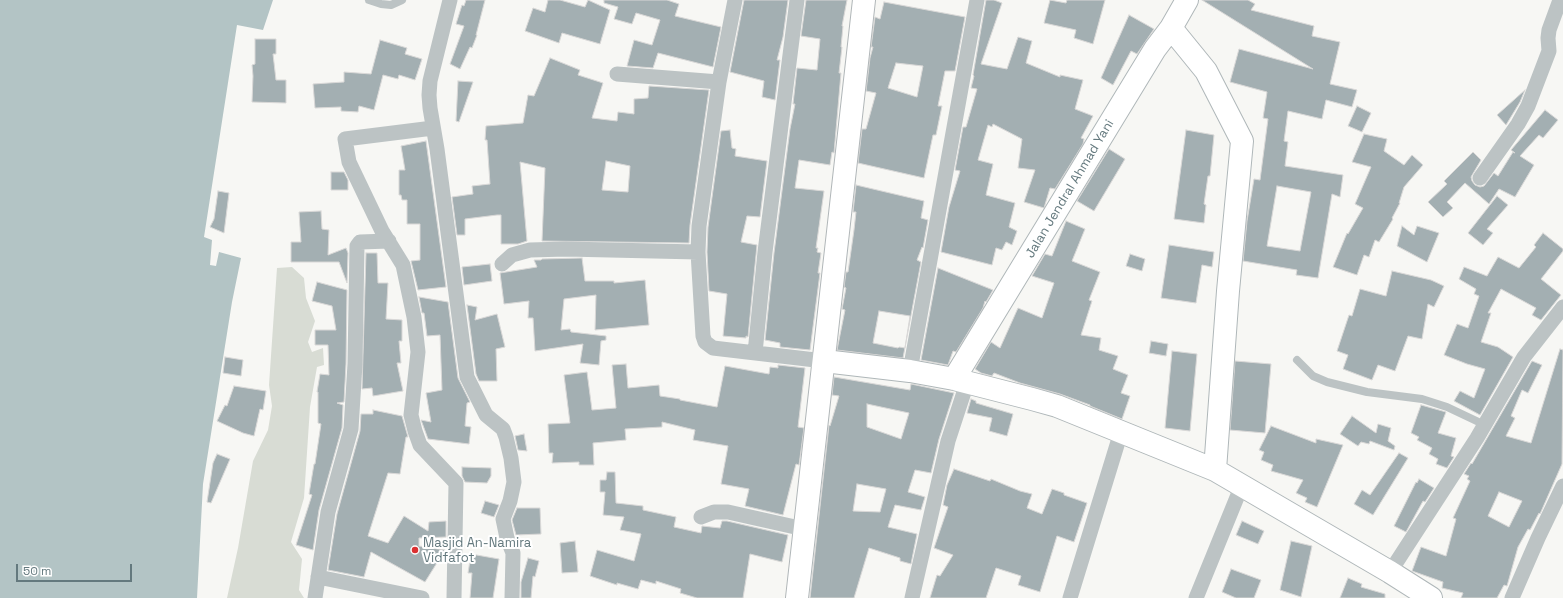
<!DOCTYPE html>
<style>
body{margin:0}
#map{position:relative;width:1563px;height:598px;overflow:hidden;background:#f7f7f4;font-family:"Space Grotesk",sans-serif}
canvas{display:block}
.scale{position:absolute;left:16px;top:564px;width:116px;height:18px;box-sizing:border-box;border:2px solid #64797e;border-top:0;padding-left:5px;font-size:12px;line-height:14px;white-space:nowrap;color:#64797e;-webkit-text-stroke:3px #fff;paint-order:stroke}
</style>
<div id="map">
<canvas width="1563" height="598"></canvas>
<div class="scale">50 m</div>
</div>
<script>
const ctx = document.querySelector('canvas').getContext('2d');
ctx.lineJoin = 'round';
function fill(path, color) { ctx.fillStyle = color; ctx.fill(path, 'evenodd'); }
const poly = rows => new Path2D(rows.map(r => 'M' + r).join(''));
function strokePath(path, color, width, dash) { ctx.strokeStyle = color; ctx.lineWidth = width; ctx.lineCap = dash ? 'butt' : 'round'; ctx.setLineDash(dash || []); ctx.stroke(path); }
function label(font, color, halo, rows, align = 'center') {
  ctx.font = font + ' "Space Grotesk",sans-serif'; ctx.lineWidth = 4; ctx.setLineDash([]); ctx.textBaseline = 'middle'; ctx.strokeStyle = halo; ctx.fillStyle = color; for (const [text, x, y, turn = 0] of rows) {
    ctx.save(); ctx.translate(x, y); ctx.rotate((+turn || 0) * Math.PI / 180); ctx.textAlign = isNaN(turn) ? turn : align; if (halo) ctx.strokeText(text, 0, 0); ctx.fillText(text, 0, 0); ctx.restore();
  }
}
fill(poly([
 [292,267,304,278,306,298,315,321,308,342,312,352,323,348,324,365,317,367,310,407,304,498,291,542,302,559,299,590,304,598,227,598,238,548,253,461,268,430,272,406,269,385,277,268]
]), '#d8dcd4');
fill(poly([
 [0,0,273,0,263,30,237,25,204,237,212,240,210,265,216,266,219,252,241,258,232,302,203,484,197,598,0,598]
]), '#b3c4c5');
const building = poly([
 [466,0,485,0,476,35,477,35,472,48,470,47,460,69,450,64,464,26,456,24,462,5,464,6,466,0],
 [548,0,560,0,585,7,588,0,610,10,600,44,562,33,559,43,525,31,533,8,545,12,548,0],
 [604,0,667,0,679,4,675,16,721,27,713,67,658,53,653,68,627,66,634,40,652,45,660,20,636,13,632,24,614,19,618,7,604,3,604,0],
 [744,0,788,0,783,37,777,60,780,60,775,100,762,97,764,81,730,72,744,0],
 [806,0,847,0,842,26,843,26,841,47,842,47,839,73,841,73,834,153,832,152,830,165,799,160,795,188,824,191,816,248,818,248,817,252,821,253,818,273,820,273,810,350,780,347,780,343,765,340,774,253,790,129,795,104,793,104,797,68,817,70,820,39,801,36,806,0],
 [986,0,994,0,1002,3,981,64,1007,69,1018,37,1032,41,1026,63,1060,77,1060,75,1083,80,1075,109,1093,116,1081,138,1084,139,1083,144,1055,189,1050,188,1044,208,1024,202,1035,170,1018,168,1022,139,993,124,992,127,988,125,978,160,993,164,986,195,1015,203,1009,227,1017,231,1012,245,1006,242,1002,250,996,248,992,265,941,252,949,207,960,171,955,170,963,127,966,127,977,89,971,88,974,76,973,75,986,0],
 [1050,0,1066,3,1067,0,1105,0,1093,44,1074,38,1076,30,1044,23,1050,0],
 [1202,0,1248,0,1255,4,1251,10,1314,26,1312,36,1340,42,1330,84,1357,90,1352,107,1326,100,1322,119,1288,111,1284,141,1288,142,1285,166,1343,175,1340,197,1332,194,1318,278,1296,275,1297,270,1243,261,1247,221,1254,179,1260,180,1268,119,1263,118,1267,92,1230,82,1239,49,1313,69,1202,0],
 [1277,186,1311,192,1300,251,1267,246,1277,186],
 [884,2,965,17,955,71,945,71,938,106,942,106,936,135,933,135,924,178,858,163,862,129,866,129,876,93,866,91,870,58,873,47,871,47,875,17,880,19,884,2],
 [896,63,923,66,917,97,888,88,896,63],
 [1129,15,1154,29,1137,54,1131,51,1113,85,1101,78,1129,15],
 [255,39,276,39,276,54,273,54,276,80,286,80,286,103,252,102,253,76,252,65,255,64,255,39],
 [380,40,407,48,405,54,422,59,415,80,399,75,398,79,383,75,374,110,359,106,358,112,341,111,341,107,315,108,313,84,344,82,344,72,371,74,380,40],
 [550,58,580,70,578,75,603,83,592,118,617,121,618,112,634,114,634,99,648,98,649,86,709,90,690,225,689,243,542,241,545,168,520,162,527,241,518,244,501,244,501,215,497,215,465,219,465,235,457,235,452,197,473,194,472,186,490,184,487,140,485,140,486,126,523,123,528,95,534,96,550,58],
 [606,161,630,166,628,192,602,190,606,161],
 [458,81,473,82,459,122,456,121,458,81],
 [1525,90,1520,102,1506,125,1497,115,1525,90],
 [1357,106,1371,113,1362,132,1348,126,1357,106],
 [1545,110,1558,120,1543,138,1539,135,1520,156,1534,165,1515,197,1499,189,1489,204,1465,183,1447,202,1453,208,1443,217,1428,202,1447,184,1444,181,1473,152,1481,160,1471,177,1472,181,1475,185,1480,187,1484,186,1494,173,1498,176,1513,152,1515,153,1511,150,1545,110],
 [730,130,732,148,736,149,735,156,767,161,760,217,747,216,741,242,757,245,748,337,746,336,746,338,723,336,727,294,709,291,707,252,708,227,721,131,730,130],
 [1186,130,1214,135,1210,176,1208,176,1204,204,1206,205,1204,223,1174,219,1186,130],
 [1364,134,1387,139,1384,151,1404,165,1412,155,1423,165,1404,187,1399,203,1400,203,1392,218,1393,219,1379,242,1375,240,1369,257,1364,255,1357,275,1333,267,1347,233,1348,234,1363,208,1355,204,1371,167,1352,162,1364,134],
 [426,141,446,287,418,290,411,261,420,260,420,224,407,224,407,200,402,200,401,195,399,195,399,170,405,170,401,146,426,141],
 [1109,149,1125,159,1094,211,1077,201,1109,149],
 [331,172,344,172,348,180,348,190,331,190,331,172],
 [856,185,924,201,921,218,928,220,923,248,922,247,917,260,921,262,903,358,837,350,845,310,842,309,846,288,844,287,846,272,848,272,854,230,856,212,853,212,856,185],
 [879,311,910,316,905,348,899,347,898,348,873,343,879,311],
 [218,191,229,193,224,233,210,227,214,219,218,191],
 [1497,196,1508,205,1487,229,1493,233,1483,245,1468,233,1497,196],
 [321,211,322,229,329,230,328,255,346,248,348,253,347,283,339,262,291,262,291,242,301,242,299,212,321,211],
 [1066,221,1085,229,1072,261,1100,272,1089,300,1092,301,1081,335,1101,338,1099,350,1118,356,1113,369,1128,375,1121,393,1130,396,1122,419,1090,406,1090,405,1060,394,1020,383,994,373,992,376,981,373,975,369,991,342,1000,348,1018,308,1042,318,1054,283,1032,276,1045,254,1052,256,1066,221],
 [1402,226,1414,235,1417,226,1439,233,1427,262,1397,246,1402,226],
 [1543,233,1563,249,1563,251,1541,279,1561,295,1541,320,1532,315,1536,308,1501,289,1488,313,1491,313,1481,342,1498,347,1513,357,1480,415,1454,401,1460,391,1474,398,1485,369,1467,364,1444,355,1457,324,1468,328,1479,296,1474,294,1476,289,1459,279,1464,267,1487,276,1498,257,1519,268,1536,247,1534,245,1543,233],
 [1169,245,1214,252,1212,267,1202,265,1196,303,1161,298,1169,245],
 [366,253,377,253,378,283,388,283,386,319,402,320,402,341,399,341,401,363,397,363,403,391,373,396,372,388,362,389,366,253],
 [1130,254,1145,259,1142,271,1126,266,1130,254],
 [582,258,585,281,614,281,614,283,645,280,649,325,595,330,596,295,564,299,561,330,570,329,571,332,606,336,606,340,601,341,599,365,580,363,583,344,535,351,533,318,528,318,529,301,504,304,500,273,537,267,534,260,541,260,542,259,582,258],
 [490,264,492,281,464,285,462,267,490,264],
 [938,268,993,290,986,302,985,301,983,308,956,352,953,351,948,365,921,360,938,268],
 [1392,271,1431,280,1444,286,1434,307,1428,304,1422,339,1408,336,1395,371,1378,365,1372,380,1343,369,1348,355,1337,351,1349,315,1352,316,1360,289,1386,296,1392,271],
 [317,282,347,290,346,364,344,402,337,403,343,405,342,428,319,510,313,550,296,545,312,495,309,494,314,464,315,464,321,424,318,423,318,392,317,392,320,374,329,375,328,345,315,345,315,330,336,330,332,306,312,301,317,282],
 [419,297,448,302,458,378,470,402,467,403,465,426,471,427,469,444,428,439,424,428,421,420,431,422,426,393,442,390,440,335,427,336,424,313,422,313,419,297],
 [467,305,477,307,475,320,497,314,505,347,496,349,497,381,479,381,476,374,467,305],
 [1151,341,1168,344,1166,356,1149,353,1151,341],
 [1560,349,1563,350,1562,464,1540,514,1539,513,1530,530,1528,529,1518,547,1507,586,1504,585,1497,598,1461,598,1463,593,1442,588,1443,582,1412,571,1421,547,1446,556,1456,519,1453,518,1470,481,1467,479,1469,476,1464,474,1471,463,1472,464,1532,361,1542,365,1528,393,1522,390,1511,416,1515,418,1506,436,1531,443,1560,349],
 [1499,492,1522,501,1509,527,1488,516,1499,492],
 [1172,351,1197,354,1190,431,1165,428,1172,351],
 [225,357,243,360,241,376,223,373,225,357],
 [1235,361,1271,364,1265,433,1230,430,1235,361],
 [626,364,628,388,659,385,660,396,680,399,680,400,717,407,725,366,769,374,770,367,778,368,778,365,805,368,798,427,804,428,799,465,796,464,783,515,745,506,749,489,721,484,728,446,693,440,695,430,662,422,662,427,625,429,626,440,593,443,594,465,579,465,579,462,552,463,553,453,549,453,548,424,570,423,564,375,587,372,592,410,616,408,612,365,626,364],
 [834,377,910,390,911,384,954,393,939,439,931,473,915,470,908,492,925,497,921,510,895,505,888,527,917,534,911,564,900,561,900,558,869,548,854,598,810,598,829,425,830,426,839,396,832,395,834,377],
 [867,404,909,413,901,439,867,427,867,404],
 [857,484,886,489,880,512,853,511,857,484],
 [234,386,266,391,263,410,260,409,254,436,243,433,217,421,225,405,227,406,234,386],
 [971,399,976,401,976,403,1013,414,1007,436,989,431,992,418,967,413,971,399],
 [1421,405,1446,412,1438,433,1456,438,1451,456,1454,457,1447,468,1436,464,1438,459,1429,454,1432,448,1417,440,1419,437,1411,433,1421,405],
 [373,410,402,416,408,437,406,437,400,474,388,473,368,536,388,543,404,516,428,531,429,522,446,521,446,537,419,538,419,546,445,550,425,582,371,552,364,577,328,570,337,514,360,431,361,414,373,414,373,410],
 [1352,416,1376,433,1378,424,1391,428,1388,441,1395,446,1394,450,1370,441,1369,444,1361,442,1358,446,1340,434,1352,416],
 [1271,426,1316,443,1316,439,1343,445,1317,507,1305,502,1307,498,1296,493,1303,480,1271,471,1273,465,1261,460,1264,452,1259,450,1271,426],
 [524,434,527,451,518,450,515,436,524,434],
 [1399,453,1408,458,1373,515,1354,504,1362,490,1370,495,1399,453],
 [217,454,230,459,211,503,207,502,213,463,217,454],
 [462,467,491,468,491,476,487,483,465,482,462,476,462,467],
 [954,469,990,481,991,479,1020,491,1032,494,1027,508,1042,514,1052,489,1064,493,1064,495,1087,503,1074,542,1057,536,1040,592,1018,585,1021,576,996,568,986,598,930,598,937,575,940,576,953,555,934,548,948,507,943,505,947,485,954,469],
 [607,472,615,472,616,503,643,506,643,510,676,517,674,527,701,533,702,526,720,528,722,521,727,521,788,535,782,562,750,554,743,598,697,598,680,593,681,589,656,581,656,584,641,580,638,589,617,583,617,585,590,576,597,550,634,561,641,534,620,530,624,517,603,515,605,492,600,492,600,480,606,480,607,472],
 [1419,479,1434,488,1425,502,1423,501,1406,532,1394,526,1416,482,1417,483,1419,479],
 [485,501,499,505,494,517,481,513,485,501],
 [517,508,540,508,541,534,516,535,512,520,517,508],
 [1242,521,1264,531,1258,544,1236,535,1242,521],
 [575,541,578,572,562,573,560,543,575,541],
 [1291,541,1312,546,1301,597,1280,590,1291,541],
 [471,554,499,559,493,598,470,598,472,573,468,573,471,554],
 [528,558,539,561,535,577,533,576,531,598,521,598,521,582,528,558],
 [1231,569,1261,580,1254,598,1236,598,1222,592,1231,569],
 [1348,578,1362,584,1361,587,1385,594,1385,598,1340,598,1348,578]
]);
fill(building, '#a3afb2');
strokePath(building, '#d9d8d7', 1);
const secondary = poly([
 [1171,28,1206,71,1242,141,1228,291,1215,470],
 [824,361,910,371,954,379,1032,399,1057,406,1215,470,1390,572,1431,598],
 [954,379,1155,49,1171,28,1187,0]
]);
const highway = poly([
 [797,598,864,0]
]);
strokePath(secondary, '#afb7b9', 24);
strokePath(highway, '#b0b6b8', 24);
strokePath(poly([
 [369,0,381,4,391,5,402,0],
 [1297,360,1313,376,1327,382,1367,392,1422,399,1447,407,1485,425]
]), '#bcc3c4', 8);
strokePath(poly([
 [450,0,430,81,429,95,430,108,437,149,467,377,486,415,503,429,506,437,511,458,514,482,510,501,503,519,507,538,513,553,512,598],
 [735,0,719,82,699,226,698,252,703,336,705,342,713,348,824,361],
 [617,74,719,82],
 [433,128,345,139,349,162,382,231,403,265,414,317,418,352,411,415,415,431,420,445,456,483,454,598],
 [1480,178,1518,124,1528,106,1549,51,1548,38,1549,30,1560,0],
 [502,264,512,255,530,250,566,249,698,252],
 [755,353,765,252,797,0],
 [910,371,977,0],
 [701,517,714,512,728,512,804,529],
 [1390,572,1477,438,1524,357,1563,307],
 [318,577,422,598],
 [315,598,328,512,351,429,355,364,357,246,360,242,389,241],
 [912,598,948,441,967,383],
 [1070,598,1121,432],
 [1196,598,1242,485],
 [1512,598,1538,538,1563,486]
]), '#bcc3c4', 15);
strokePath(secondary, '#fff', 22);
strokePath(highway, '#fff', 22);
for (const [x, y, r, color] of [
 [415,550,4,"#db3031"]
]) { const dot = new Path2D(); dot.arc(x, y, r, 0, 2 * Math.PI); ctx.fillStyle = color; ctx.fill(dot); strokePath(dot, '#fff', 1.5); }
label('13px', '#64797e', '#fff', [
 ["Jalan Jendral Ahmad Yani",1070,189,-59]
]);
label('13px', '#64797e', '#fff', [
 ["Masjid An-Namira",423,543],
 ["Vidfafot",423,558]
], 'left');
</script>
